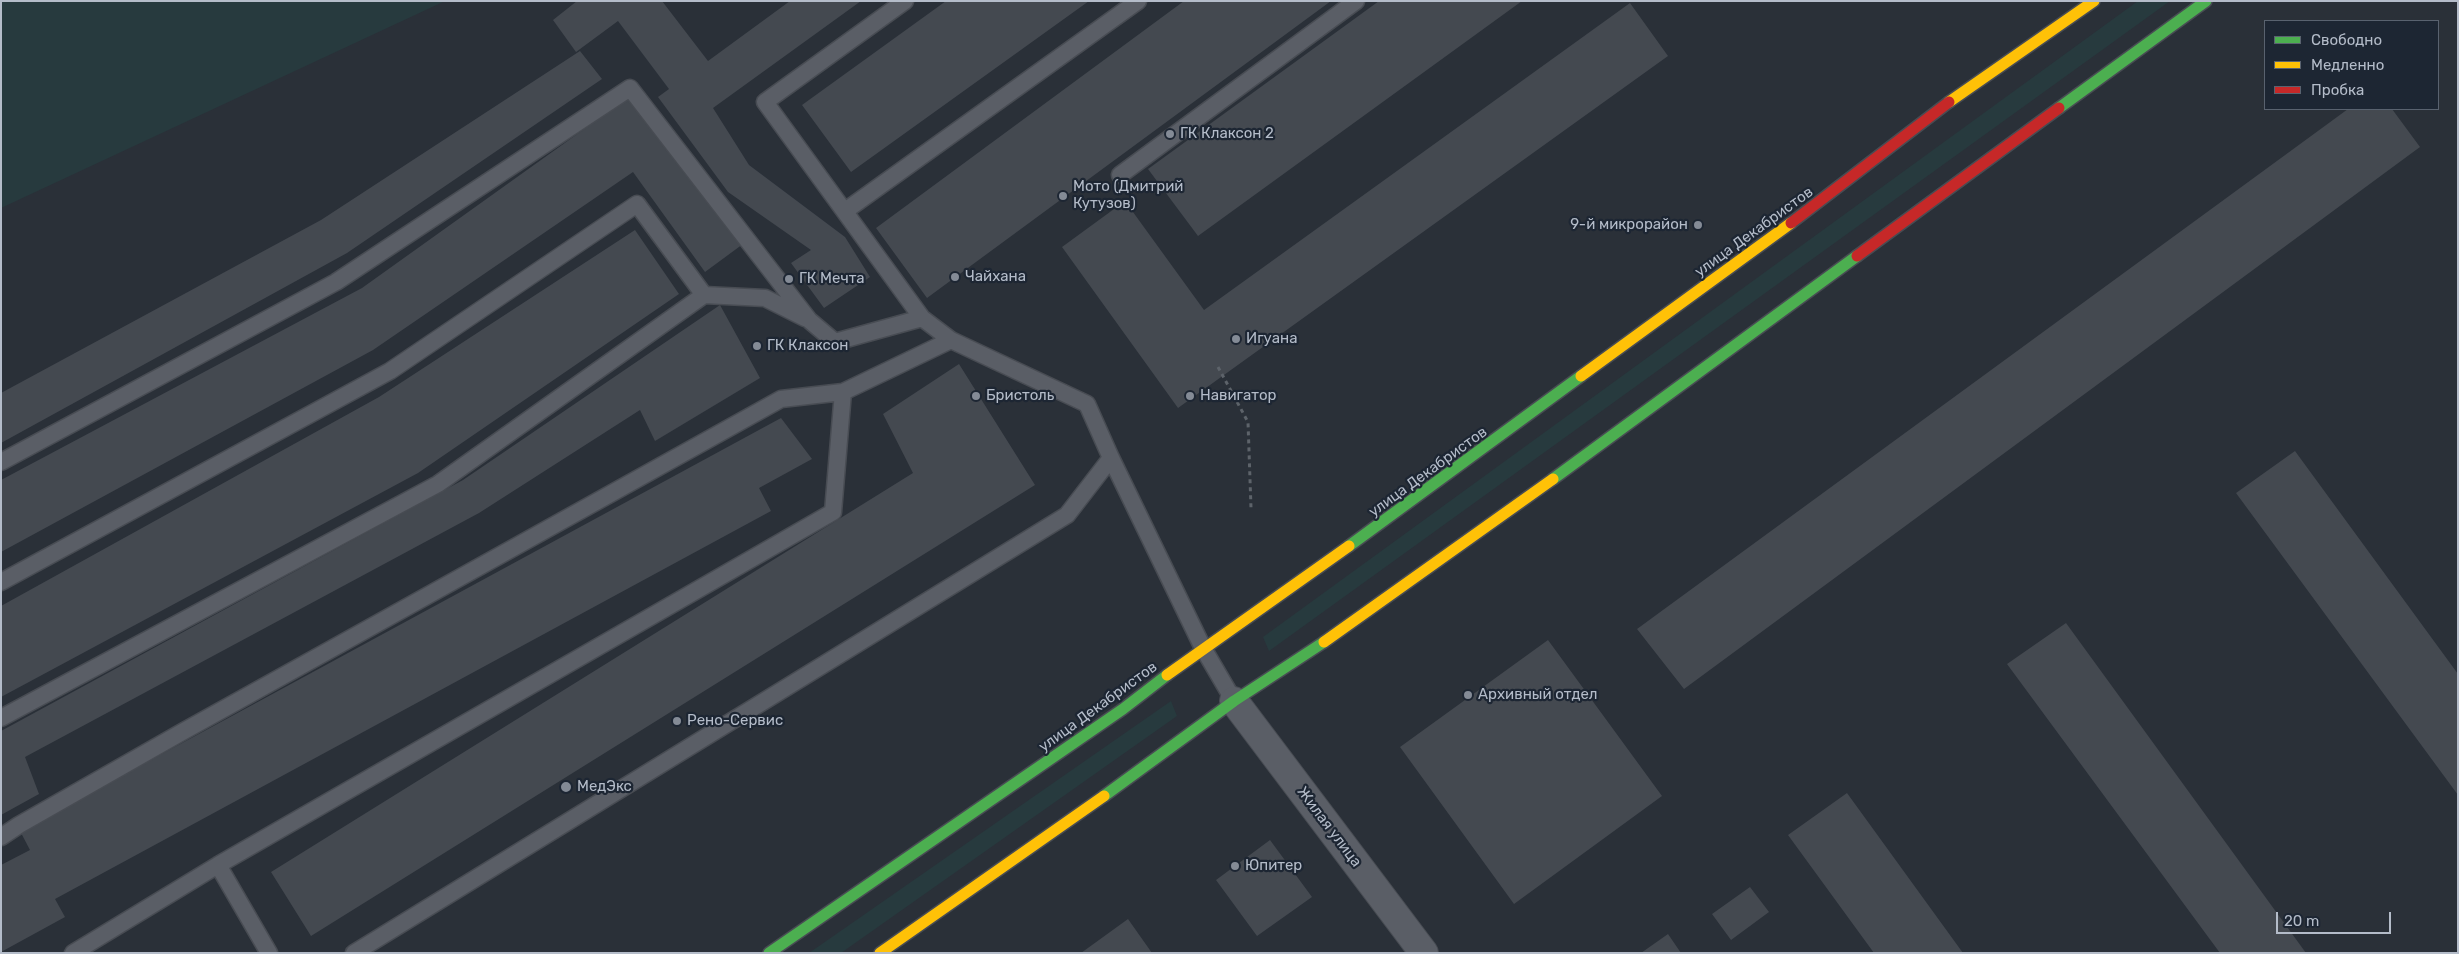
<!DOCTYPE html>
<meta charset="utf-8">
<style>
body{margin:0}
#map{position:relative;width:2459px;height:954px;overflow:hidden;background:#2a3038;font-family:Rubik,sans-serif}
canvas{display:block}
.frame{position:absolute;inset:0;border:2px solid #b4bcc9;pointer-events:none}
.legend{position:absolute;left:2264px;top:20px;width:175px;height:90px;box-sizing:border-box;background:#1d2633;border:1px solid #59626f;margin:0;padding:6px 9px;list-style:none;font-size:15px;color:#b4bcc9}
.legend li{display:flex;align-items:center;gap:10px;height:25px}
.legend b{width:25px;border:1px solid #59626f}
.scale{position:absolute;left:2276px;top:912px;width:115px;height:22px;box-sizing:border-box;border:2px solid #b4bcc9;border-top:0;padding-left:6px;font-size:15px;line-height:18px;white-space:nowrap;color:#b4bcc9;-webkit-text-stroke:4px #1d2633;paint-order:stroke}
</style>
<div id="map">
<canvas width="2459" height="954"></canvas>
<div class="frame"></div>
<ul class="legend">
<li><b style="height:6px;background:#4caf50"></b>Свободно</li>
<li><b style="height:6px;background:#ffc107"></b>Медленно</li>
<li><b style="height:6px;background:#c62828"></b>Пробка</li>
</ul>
<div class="scale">20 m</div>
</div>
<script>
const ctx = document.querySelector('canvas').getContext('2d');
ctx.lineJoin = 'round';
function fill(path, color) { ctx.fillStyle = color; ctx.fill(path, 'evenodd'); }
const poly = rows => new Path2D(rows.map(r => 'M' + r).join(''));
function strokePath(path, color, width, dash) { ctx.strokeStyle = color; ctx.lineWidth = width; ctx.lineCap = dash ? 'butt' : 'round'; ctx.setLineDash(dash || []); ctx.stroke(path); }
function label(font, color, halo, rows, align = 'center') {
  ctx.font = font + ' Rubik,sans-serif'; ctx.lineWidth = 4.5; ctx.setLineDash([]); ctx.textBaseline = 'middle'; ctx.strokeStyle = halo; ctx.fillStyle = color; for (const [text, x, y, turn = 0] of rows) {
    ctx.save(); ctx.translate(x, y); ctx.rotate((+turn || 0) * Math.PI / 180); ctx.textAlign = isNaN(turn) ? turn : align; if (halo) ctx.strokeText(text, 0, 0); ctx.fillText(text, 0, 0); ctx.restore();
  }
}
fill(poly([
 [1,1,445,1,1,208],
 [2138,1,2170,1,1269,651,1263,637],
 [1171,701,1177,716,841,953,809,953]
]), '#273a3e');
fill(poly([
 [577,1,662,1,708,61,790,1,861,1,713,108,749,165,845,237,870,277,824,308,791,263,811,250,728,192,658,97,669,89,618,21,576,52,553,20],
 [946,1,1089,1,851,172,802,105],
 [1184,1,1331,1,927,298,876,228],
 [1379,1,1522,1,1198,236,1148,169],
 [1630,3,1668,56,1178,408,1062,247,1125,201,1204,310],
 [580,51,602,79,347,253,1,443,1,393,321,220],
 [629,97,743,244,705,272,633,172,373,350,1,552,1,480,362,288],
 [2348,109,2392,109,2420,147,1684,689,1637,629],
 [635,230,679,294,418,473,1,697,1,606,379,397],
 [720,305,760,378,655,441,640,410,479,513,25,757,39,794,1,815,1,731,463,480],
 [959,364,1035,485,311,936,271,872,913,473,883,414],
 [781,418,812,459,759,488,771,511,55,899,65,917,1,952,1,865,30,850,20,831],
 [2295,451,2458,674,2458,795,2236,493],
 [2066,623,2306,953,2220,953,2007,664],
 [1548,640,1662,796,1514,904,1400,747],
 [1847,793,1963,953,1874,953,1788,835],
 [1270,840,1312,897,1257,936,1216,880],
 [1750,887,1769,912,1731,940,1712,914],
 [1128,919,1152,953,1081,953],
 [1668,934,1681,953,1641,953]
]), '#444950');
const lane = poly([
 [905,1,765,102,922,318],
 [1120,175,1356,1],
 [845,211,1138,1],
 [1,462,336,282,630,88,809,320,835,342,922,318,951,340,1087,404,1111,458,1203,648,1234,701],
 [1,582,390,371,637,204,704,295],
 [1,718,438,484,704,295,765,298,805,318],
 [1,837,19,825,184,731,781,399,843,392,951,340],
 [218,865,269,953],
 [73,953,218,865,833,512,843,392],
 [354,953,1067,515,1111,458]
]);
const street = poly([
 [1234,701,1424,953]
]);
const fast = poly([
 [2059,108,2206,1],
 [1553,479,1857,256],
 [1349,546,1581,376],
 [1104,796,1234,701,1324,642],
 [769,953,1123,709,1167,675]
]);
const slow = poly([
 [1949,102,2094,1],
 [1581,376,1791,223],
 [1324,642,1553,479],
 [1167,675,1349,546],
 [880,953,1104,796]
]);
const jam = poly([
 [1791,223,1949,102],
 [1857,256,2059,108]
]);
strokePath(lane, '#484c53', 19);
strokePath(street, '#484c53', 30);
strokePath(fast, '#484c53', 14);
strokePath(slow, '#484c53', 14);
strokePath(jam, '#484c53', 14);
strokePath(poly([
 [1218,367,1248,422,1251,508]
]), '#5d636a', 3, [4, 4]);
strokePath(lane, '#5a5e66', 16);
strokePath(street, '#5a5e66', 28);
strokePath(fast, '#4caf50', 11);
strokePath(slow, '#ffc107', 11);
strokePath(jam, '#c62828', 11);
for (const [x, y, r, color] of [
 [1170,134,5,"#848b96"],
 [1063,196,5,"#848b96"],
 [1698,225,5,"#848b96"],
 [955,277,5,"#848b96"],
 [789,279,5,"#848b96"],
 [1236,339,5,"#848b96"],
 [757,346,5,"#848b96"],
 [976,396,5,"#848b96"],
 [1190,396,5,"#848b96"],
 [1468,695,5,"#848b96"],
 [677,721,5,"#848b96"],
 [566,787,6,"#848b96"],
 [1235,866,5,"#848b96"]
]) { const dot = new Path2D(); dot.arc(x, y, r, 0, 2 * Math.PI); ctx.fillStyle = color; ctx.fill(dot); strokePath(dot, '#1d2633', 2); }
label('15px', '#b4bcc9', '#1d2633', [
 ["ГК Клаксон 2",1180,134],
 ["Мото (Дмитрий",1073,187],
 ["Кутузов)",1073,204],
 ["9-й микрорайон",1688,225,"right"],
 ["Чайхана",965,277],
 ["ГК Мечта",799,279],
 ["Игуана",1246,339],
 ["ГК Клаксон",767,346],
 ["Бристоль",986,396],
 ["Навигатор",1200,396],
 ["Архивный отдел",1478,695],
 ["Рено-Сервис",687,721],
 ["МедЭкс",577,787],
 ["Юпитер",1245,866]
], 'left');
label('15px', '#b4bcc9', '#1d2633', [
 ["улица Декабристов",1754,232,-36],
 ["улица Декабристов",1428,472,-36],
 ["улица Декабристов",1098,707,-36],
 ["Жилая улица",1329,827,53]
]);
</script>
